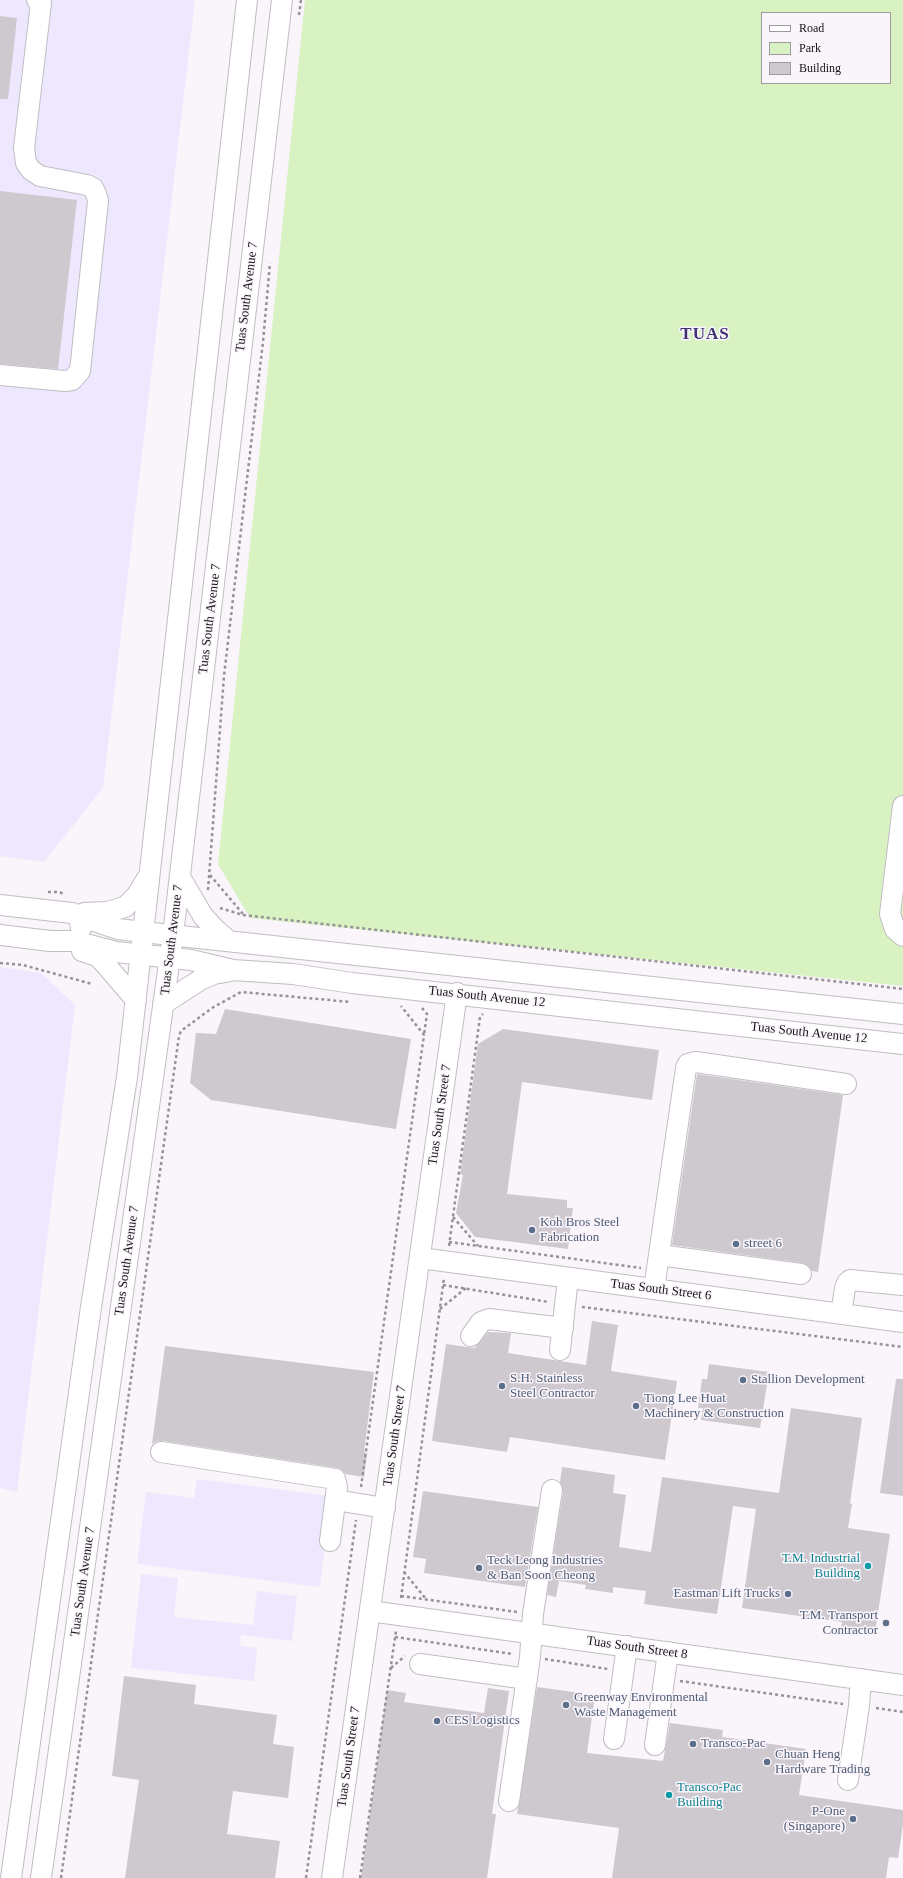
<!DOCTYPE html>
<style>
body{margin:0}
#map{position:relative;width:903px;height:1878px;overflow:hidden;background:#faf4fb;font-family:"Times New Roman",serif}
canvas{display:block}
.legend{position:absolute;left:761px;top:12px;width:130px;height:72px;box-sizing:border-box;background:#faf4fb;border:1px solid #9f9a9f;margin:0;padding:5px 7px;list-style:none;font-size:12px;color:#161416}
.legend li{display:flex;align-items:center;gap:8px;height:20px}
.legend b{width:20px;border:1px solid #9f9a9f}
</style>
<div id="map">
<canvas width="903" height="1878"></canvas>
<ul class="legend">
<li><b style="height:5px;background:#fff"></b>Road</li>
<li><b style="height:11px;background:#d8f2c1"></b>Park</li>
<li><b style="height:11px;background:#cec8cf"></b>Building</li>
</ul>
</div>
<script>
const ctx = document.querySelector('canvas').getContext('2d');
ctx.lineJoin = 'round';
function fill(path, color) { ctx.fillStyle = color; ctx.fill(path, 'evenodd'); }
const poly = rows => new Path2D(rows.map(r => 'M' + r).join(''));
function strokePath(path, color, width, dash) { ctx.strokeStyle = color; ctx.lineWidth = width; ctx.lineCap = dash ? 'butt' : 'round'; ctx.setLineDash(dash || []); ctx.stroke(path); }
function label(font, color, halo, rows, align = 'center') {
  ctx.font = font + ' "Times New Roman",serif'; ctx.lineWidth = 3; ctx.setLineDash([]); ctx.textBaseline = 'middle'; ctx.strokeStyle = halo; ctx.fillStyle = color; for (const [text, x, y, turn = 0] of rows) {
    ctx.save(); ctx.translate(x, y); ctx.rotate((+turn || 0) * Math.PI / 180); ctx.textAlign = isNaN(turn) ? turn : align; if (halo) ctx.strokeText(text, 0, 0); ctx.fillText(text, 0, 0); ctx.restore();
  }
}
fill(poly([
 [0,0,195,0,103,788,44,862,0,856],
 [0,967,41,973,75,1005,17,1492,0,1488],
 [197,1479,331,1496,320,1587,137,1564,146,1492,194,1498],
 [141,1574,178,1578,174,1617,253,1625,257,1591,297,1596,292,1641,241,1635,240,1646,257,1648,254,1681,131,1668]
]), '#eee8ff');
fill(poly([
 [305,0,903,0,903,986,250,918,218,864],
 [762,13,890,13,890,83,762,83]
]), '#d8f2c1');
fill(poly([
 [0,16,17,18,8,99,0,99],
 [0,191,77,200,58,369,0,364],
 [225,1009,411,1039,396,1129,211,1100,190,1083,196,1033,216,1034],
 [503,1029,659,1050,652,1100,522,1082,507,1194,567,1200,567,1208,573,1208,568,1249,475,1237,456,1213,463,1175,460,1174,478,1044],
 [697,1074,843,1095,818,1272,812,1271,808,1265,803,1263,672,1245],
 [592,1321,618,1325,611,1371,677,1381,665,1460,510,1437,507,1452,432,1441,446,1344,475,1348,488,1332,511,1333,508,1353,586,1365],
 [165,1346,374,1372,364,1452,367,1453,364,1477,345,1474,342,1470,337,1468,163,1441,157,1441,152,1444],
 [709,1364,769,1372,760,1428,701,1420,703,1408,698,1408,702,1379,707,1379],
 [896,1379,903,1379,903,1496,880,1493],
 [791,1408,862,1418,850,1503,852,1504,848,1528,890,1534,875,1633,841,1628,842,1622,742,1608,756,1509,733,1506,717,1614,644,1604,646,1591,613,1587,613,1593,585,1589,586,1585,559,1581,556,1597,547,1595,563,1492,560,1482,562,1467,615,1475,613,1493,626,1495,619,1547,651,1552,662,1477,779,1493],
 [423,1491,538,1507,525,1587,424,1573,426,1559,413,1557],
 [124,1676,196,1685,194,1704,277,1715,273,1744,294,1747,288,1798,233,1791,227,1834,280,1841,275,1878,125,1878,139,1780,112,1776],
 [537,1687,595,1695,587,1753,663,1761,670,1723,723,1730,722,1737,806,1749,799,1795,903,1810,903,1825,898,1858,889,1857,886,1878,612,1878,619,1828,517,1814],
 [488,1688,509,1691,492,1814,496,1814,487,1878,361,1878,387,1690,406,1693,404,1702,484,1713]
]), '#cec8cf');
const minor = poly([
 [0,375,65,381,72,380,80,371,98,201,96,194,93,188,87,185,40,176,31,170,26,163,24,148,41,3,37,0],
 [903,806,890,914,895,929,903,936],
 [180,877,203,916,214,928,229,941],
 [0,905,72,913,79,916,81,928],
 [84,913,107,912,125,907,137,895,148,877],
 [79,916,118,929,143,932,903,1014],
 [0,935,50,941,74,941,116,952,191,960,233,970,293,974,352,983,903,1044],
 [82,951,97,956,105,964,136,1000],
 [163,1004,200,980,214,974,231,971],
 [659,1255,801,1274],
 [420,1258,903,1322],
 [654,1289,686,1068,688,1064,696,1062,846,1084],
 [841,1314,845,1288,847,1283,850,1280,903,1285],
 [471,1336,481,1322,489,1319,563,1328],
 [560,1350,568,1278],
 [161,1452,335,1479,337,1487,330,1541],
 [335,1500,385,1508],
 [370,1611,903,1685],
 [420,1664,527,1679],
 [614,1739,627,1646],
 [655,1745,668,1652],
 [848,1780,859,1706,861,1679],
 [509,1801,530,1657,533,1614,552,1490],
 [11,1878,91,1307,127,1077,247,0],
 [41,1878,173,935,282,0],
 [332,1878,457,993]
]);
strokePath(minor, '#c2bcc3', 22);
strokePath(poly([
 [299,15,301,0],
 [210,875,243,914],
 [208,890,224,676,263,342,270,263],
 [48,892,60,892,63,894],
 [220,908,243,915,903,989],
 [0,963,23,965,92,984],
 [422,1008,427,1014,424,1035],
 [453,1217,478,1246],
 [449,1242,641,1268],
 [449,1246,480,1017,483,1014],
 [443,1285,549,1302],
 [582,1307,903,1347],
 [440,1309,466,1288],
 [361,1487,424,1035,401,1006],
 [404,1572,426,1599],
 [401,1596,517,1612],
 [401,1598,444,1278],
 [395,1637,513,1654],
 [545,1659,608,1669],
 [391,1668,405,1656],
 [680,1681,843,1704],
 [876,1708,903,1712],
 [61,1878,179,1036,181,1031,212,1008,241,992,351,1002],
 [306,1878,356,1520],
 [360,1878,396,1631]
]), '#979297', 2.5, [3, 3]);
strokePath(minor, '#fff', 20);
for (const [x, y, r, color] of [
 [532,1230,4,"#5c6f8a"],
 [736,1244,4,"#5c6f8a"],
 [743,1380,4,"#5c6f8a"],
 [502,1386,4,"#5c6f8a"],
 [636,1406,4,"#5c6f8a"],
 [868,1566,4,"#0f9aa8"],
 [479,1568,4,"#5c6f8a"],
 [788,1594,4,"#5c6f8a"],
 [886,1623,4,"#5c6f8a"],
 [566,1705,4,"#5c6f8a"],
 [437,1721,4,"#5c6f8a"],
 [693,1744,4,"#5c6f8a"],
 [767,1762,4,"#5c6f8a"],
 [669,1795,4,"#0f9aa8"],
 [853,1819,4,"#5c6f8a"]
]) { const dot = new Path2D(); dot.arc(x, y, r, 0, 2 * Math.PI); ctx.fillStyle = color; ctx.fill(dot); strokePath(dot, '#faf4fb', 1.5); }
label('13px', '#161416', '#faf4fb', [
 ["Tuas South Avenue 7",247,297,-83],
 ["Tuas South Avenue 7",210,619,-83],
 ["Tuas South Avenue 7",172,940,-83],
 ["Tuas South Avenue 12",487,997,6],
 ["Tuas South Avenue 12",809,1033,6],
 ["Tuas South Street 7",440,1115,-82],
 ["Tuas South Avenue 7",127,1261,-82],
 ["Tuas South Street 6",661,1290,7],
 ["Tuas South Street 7",395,1436,-82],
 ["Tuas South Avenue 7",83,1582,-82],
 ["Tuas South Street 8",637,1648,8],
 ["Tuas South Street 7",349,1757,-82]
]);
label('13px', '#4e5e75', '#faf4fb', [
 ["Koh Bros Steel",540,1223],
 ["Fabrication",540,1238],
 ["street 6",744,1244],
 ["S.H. Stainless",510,1379],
 ["Steel Contractor",510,1394],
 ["Stallion Development",751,1380],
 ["Tiong Lee Huat",644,1399],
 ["Machinery & Construction",644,1414],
 ["Teck Leong Industries",487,1561],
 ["& Ban Soon Cheong",487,1576],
 ["Eastman Lift Trucks",780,1594,"right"],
 ["T.M. Transport",878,1616,"right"],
 ["Contractor",878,1631,"right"],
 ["Greenway Environmental",574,1698],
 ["Waste Management",574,1713],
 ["CES Logistics",445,1721],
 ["Transco-Pac",701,1744],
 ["Chuan Heng",775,1755],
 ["Hardware Trading",775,1770],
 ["P-One",845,1812,"right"],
 ["(Singapore)",845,1827,"right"]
], 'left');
label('13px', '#0d838f', '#faf4fb', [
 ["T.M. Industrial",860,1559],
 ["Building",860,1574],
 ["Transco-Pac",677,1788,"left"],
 ["Building",677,1803,"left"]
], 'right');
ctx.letterSpacing = '1px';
label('bold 17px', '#3f3470', '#faf4fb', [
 ["TUAS",705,335]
]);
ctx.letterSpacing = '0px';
</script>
